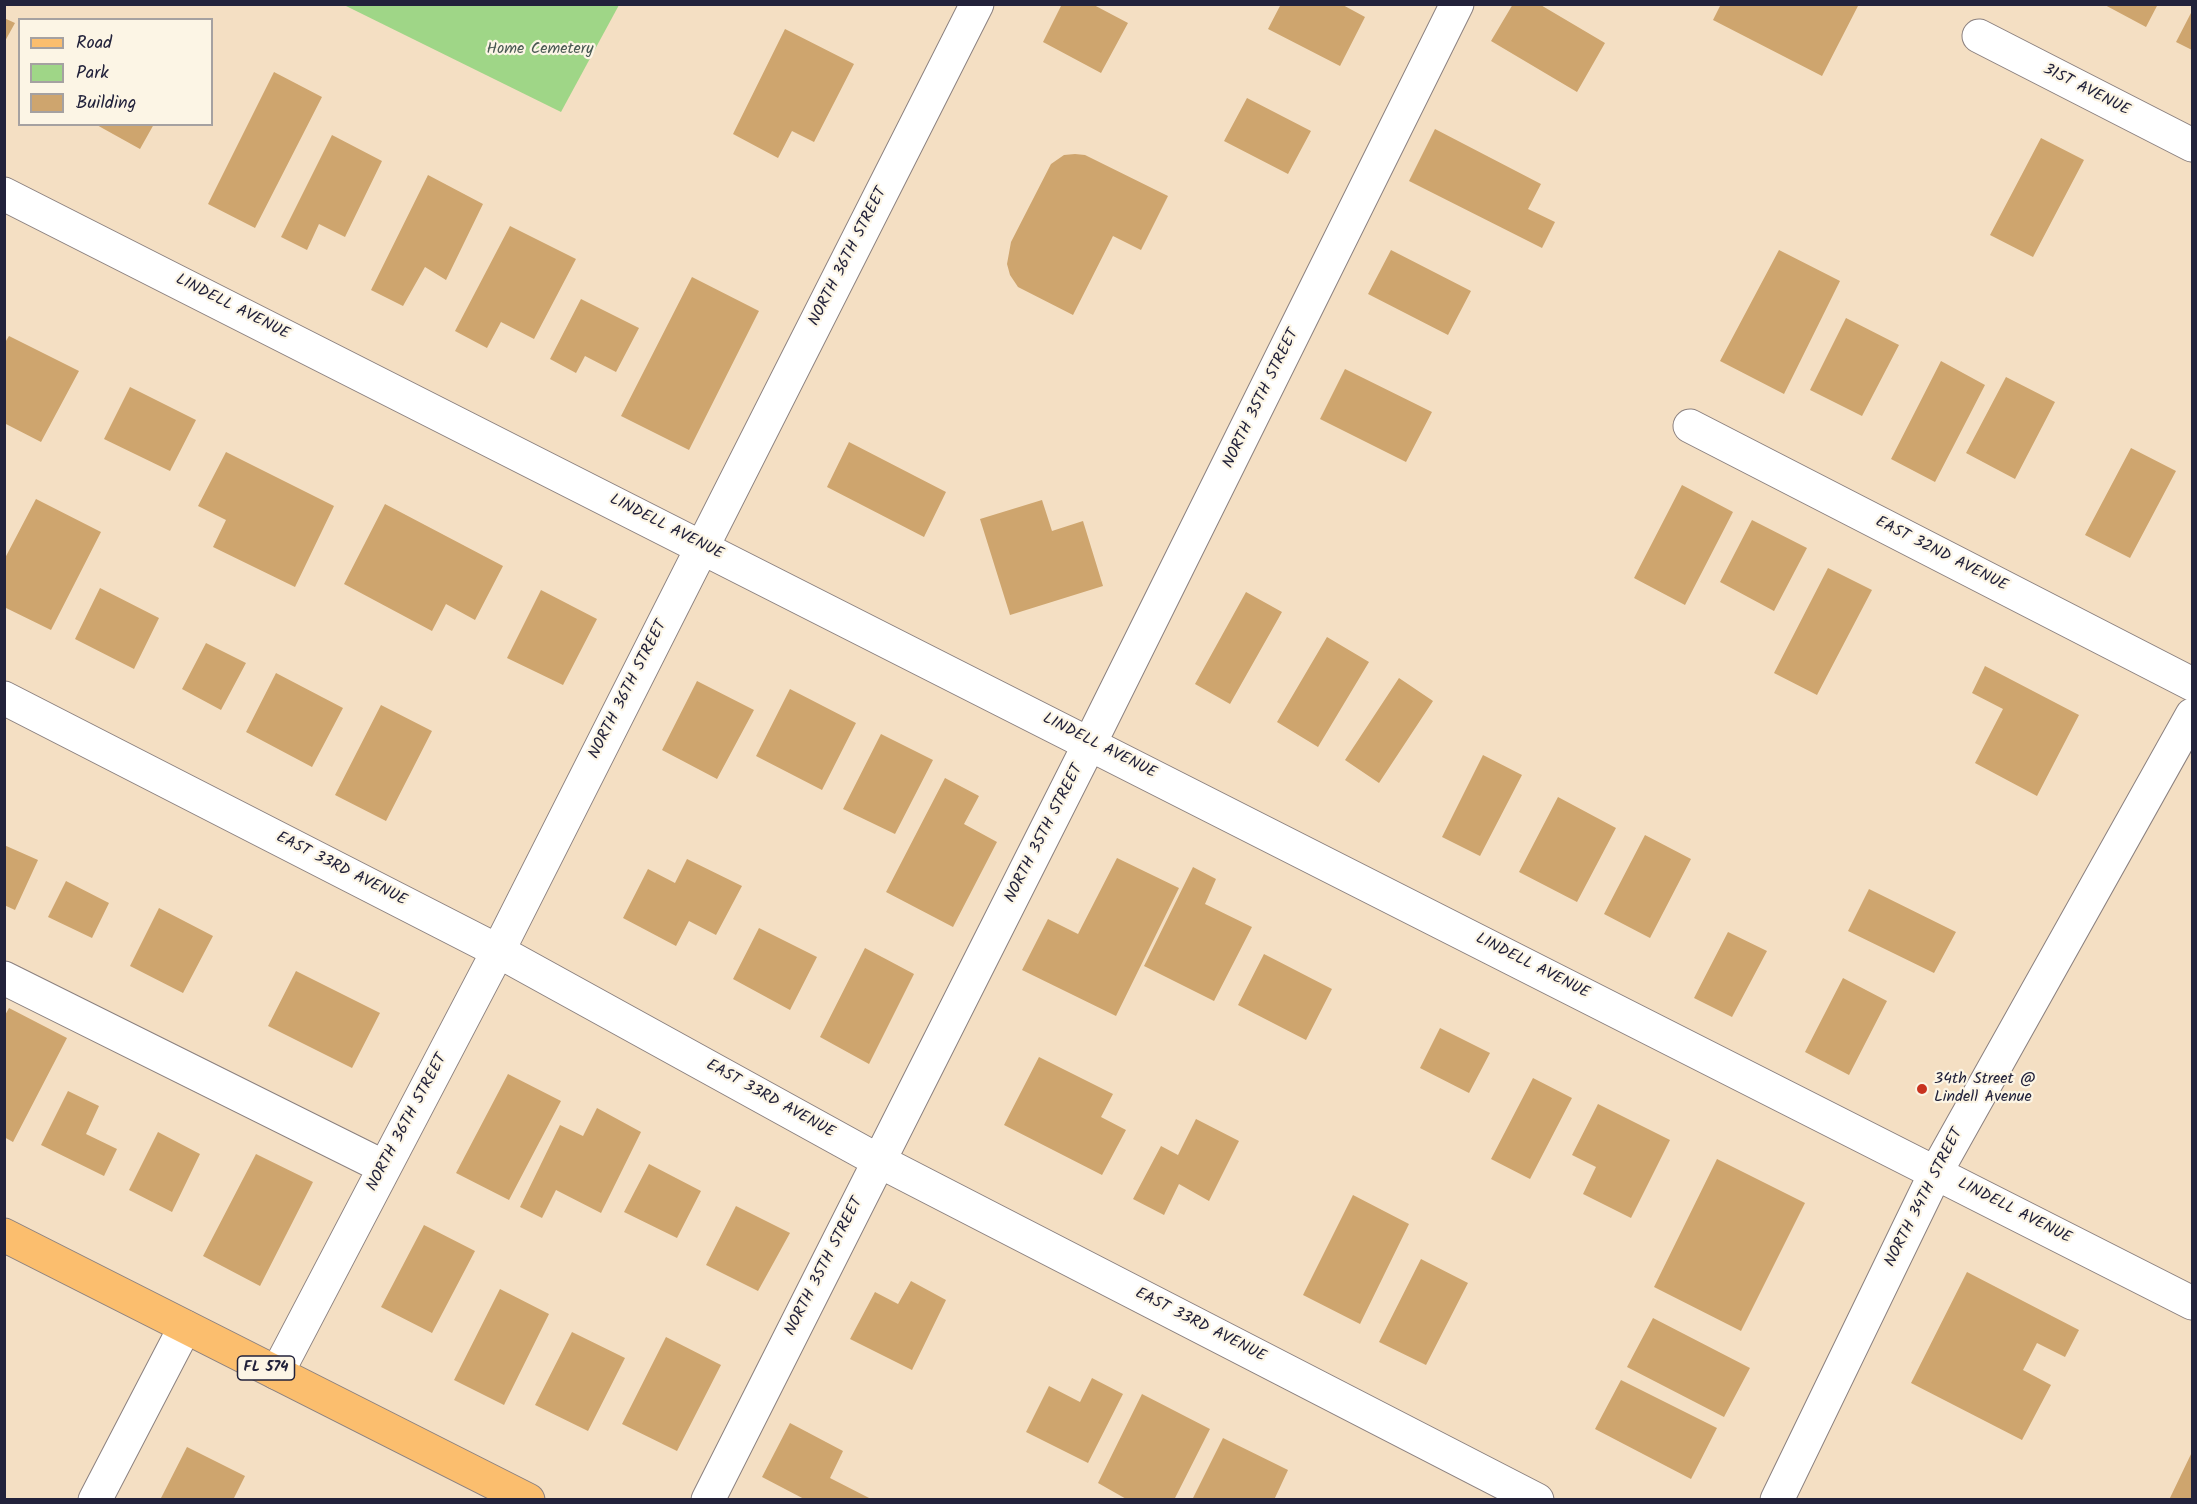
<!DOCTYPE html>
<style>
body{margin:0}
#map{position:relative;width:2197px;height:1504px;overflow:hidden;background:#f4dfc3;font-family:Kalam,sans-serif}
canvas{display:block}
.frame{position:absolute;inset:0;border:6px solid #22223b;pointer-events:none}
.legend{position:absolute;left:18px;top:18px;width:195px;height:108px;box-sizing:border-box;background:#fcf5e5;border:2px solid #a5a1a1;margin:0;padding:8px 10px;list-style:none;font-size:18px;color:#22223b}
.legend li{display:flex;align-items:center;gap:12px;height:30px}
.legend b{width:30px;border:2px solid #a5a1a1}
</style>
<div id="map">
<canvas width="2197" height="1504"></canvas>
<div class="frame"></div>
<ul class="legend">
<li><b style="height:8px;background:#fbbe6e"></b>Road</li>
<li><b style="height:16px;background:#9fd687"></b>Park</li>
<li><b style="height:16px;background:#cea56e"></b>Building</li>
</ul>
</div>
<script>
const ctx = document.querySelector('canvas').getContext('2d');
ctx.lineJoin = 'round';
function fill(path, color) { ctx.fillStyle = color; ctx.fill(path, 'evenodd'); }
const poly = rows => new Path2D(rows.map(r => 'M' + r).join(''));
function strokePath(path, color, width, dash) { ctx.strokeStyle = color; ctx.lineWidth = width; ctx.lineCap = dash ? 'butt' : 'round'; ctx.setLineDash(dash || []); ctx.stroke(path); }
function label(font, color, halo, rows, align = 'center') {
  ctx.font = font + ' Kalam,sans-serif'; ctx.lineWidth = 4.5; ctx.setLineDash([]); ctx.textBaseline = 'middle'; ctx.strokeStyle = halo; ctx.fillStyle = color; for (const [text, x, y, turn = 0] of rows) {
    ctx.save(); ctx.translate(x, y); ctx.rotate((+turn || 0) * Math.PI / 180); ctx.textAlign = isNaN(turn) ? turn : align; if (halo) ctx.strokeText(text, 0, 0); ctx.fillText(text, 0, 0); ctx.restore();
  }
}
fill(poly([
 [344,5,619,5,561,112]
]), '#9fd687');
fill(poly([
 [1062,4,1092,4,1128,23,1101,73,1043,42],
 [1281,4,1341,4,1365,17,1340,66,1268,29],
 [1513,4,1539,4,1605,43,1577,92,1491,41],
 [1721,4,1859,4,1822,76,1713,20],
 [2103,4,2158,4,2146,27],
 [2192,11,2192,50,2176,42],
 [4,18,15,23,4,43],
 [785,29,854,64,814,142,792,131,778,158,733,134],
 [274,72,322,97,255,228,208,204],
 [1247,98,1311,131,1288,174,1224,141],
 [95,124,154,124,140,149],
 [1435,129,1541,184,1528,209,1555,222,1542,248,1409,181],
 [332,135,382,161,345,237,319,224,307,250,281,237],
 [2041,138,2084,160,2033,257,1990,235],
 [1075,154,1085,155,1168,196,1141,250,1113,236,1073,315,1018,287,1010,275,1007,264,1011,242,1051,164,1064,155],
 [428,175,483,204,446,280,425,267,403,306,371,290],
 [510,226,576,259,534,339,501,322,487,348,455,331],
 [1391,250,1471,291,1448,335,1368,294],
 [1779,250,1840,281,1784,394,1720,361],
 [692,277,759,311,689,450,621,416],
 [581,299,639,328,616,372,585,356,576,373,550,359],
 [1846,318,1899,345,1862,416,1810,390],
 [9,336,79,371,41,442,4,423,4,344],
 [1941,361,1985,385,1935,482,1891,459],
 [1345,369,1432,412,1406,462,1320,419],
 [2006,377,2055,402,2015,479,1966,453],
 [130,387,196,420,170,471,104,439],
 [849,442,946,492,924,537,827,487],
 [2131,448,2176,471,2130,558,2085,535],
 [226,452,334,506,295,587,213,547,226,520,198,506],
 [1682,485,1733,512,1685,605,1634,578],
 [36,499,101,532,51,630,4,607,4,560],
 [1042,500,1052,531,1083,521,1103,586,1010,615,980,519],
 [385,504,503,566,475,620,446,604,432,631,344,584],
 [1752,520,1807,548,1774,611,1720,582],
 [1828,568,1872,590,1817,695,1774,673],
 [100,588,159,618,134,669,75,639],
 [541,590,597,619,563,685,507,658],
 [1246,592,1282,612,1230,704,1195,684],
 [1327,637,1369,662,1318,747,1277,722],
 [206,643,246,663,221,710,182,689],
 [1985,666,2079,715,2037,796,1975,763,2003,709,1972,693],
 [276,673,343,708,312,767,246,732],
 [1399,678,1433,701,1379,783,1345,760],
 [697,681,754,710,717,779,662,750],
 [790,689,856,723,822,790,756,756],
 [381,705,432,731,386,821,335,795],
 [881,734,933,760,895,834,843,809],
 [1483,755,1522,775,1480,856,1442,837],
 [945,778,979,796,964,824,997,842,953,927,886,892],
 [1558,797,1616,828,1577,902,1519,872],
 [1645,835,1691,859,1650,938,1604,914],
 [4,845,38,860,15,910,4,905],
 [1117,858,1179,888,1116,1016,1022,970,1048,919,1078,934],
 [687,859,742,886,716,935,689,921,676,946,623,918,648,869,675,883],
 [1193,867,1216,879,1205,904,1252,927,1214,1001,1144,966],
 [66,881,109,903,92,938,48,917],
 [1869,889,1956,932,1934,973,1848,931],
 [159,908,213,936,183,993,130,966],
 [759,928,817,957,790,1010,733,979],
 [1728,932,1767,951,1732,1017,1694,998],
 [865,948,914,974,869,1064,820,1037],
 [1264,954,1332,989,1306,1040,1238,1005],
 [296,971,380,1013,352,1068,268,1026],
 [1843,978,1887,1001,1849,1075,1805,1052],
 [9,1008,67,1038,13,1142,4,1137,4,1017],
 [1440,1028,1490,1053,1469,1093,1420,1068],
 [1039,1057,1113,1094,1101,1117,1126,1130,1102,1175,1004,1125],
 [508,1074,561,1101,509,1200,456,1173],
 [1533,1078,1572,1098,1530,1179,1491,1159],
 [68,1091,99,1106,86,1134,117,1149,104,1176,41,1145],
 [1598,1104,1670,1140,1631,1218,1583,1194,1596,1167,1572,1155],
 [597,1108,641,1132,601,1213,556,1190,542,1218,520,1207,560,1125,583,1136],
 [1196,1119,1239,1141,1209,1201,1179,1184,1164,1215,1133,1199,1161,1146,1178,1155],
 [158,1132,200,1154,172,1212,129,1190],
 [256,1154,313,1182,260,1286,203,1256],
 [1717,1159,1805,1203,1741,1331,1654,1287],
 [649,1164,701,1191,677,1238,624,1212],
 [1353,1195,1409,1224,1360,1324,1303,1295],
 [736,1206,790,1233,758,1291,706,1265],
 [424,1225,475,1251,432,1333,381,1307],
 [1421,1259,1468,1283,1426,1365,1379,1342],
 [1967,1272,2079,1330,2065,1357,2037,1343,2023,1370,2051,1385,2022,1440,1911,1383],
 [911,1281,946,1300,912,1370,850,1339,875,1292,898,1304],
 [500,1289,549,1314,504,1405,454,1380],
 [1653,1318,1750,1368,1724,1417,1627,1367],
 [572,1332,625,1358,588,1431,535,1405],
 [666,1337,721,1365,677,1451,622,1424],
 [1092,1378,1123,1394,1088,1463,1026,1432,1049,1386,1080,1402],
 [1621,1380,1717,1428,1691,1479,1595,1429],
 [1142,1394,1210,1429,1174,1500,1128,1500,1098,1483],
 [790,1423,843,1451,830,1478,873,1500,806,1500,762,1477],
 [1223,1438,1288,1470,1274,1500,1192,1500],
 [187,1447,245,1476,233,1500,160,1500],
 [2192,1452,2192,1500,2169,1500]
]), '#cea56e');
const minor = poly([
 [1979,36,2192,145],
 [4,194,2192,1303],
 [1690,426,2192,684],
 [4,698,498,951,879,1161,1537,1500],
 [4,978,384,1167],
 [277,1373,498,951,977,4],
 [95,1500,185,1327],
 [708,1500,1090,743,1457,4],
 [1777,1500,1936,1172,2192,715]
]);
const major = poly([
 [4,1235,528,1500]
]);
strokePath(minor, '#8b807f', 35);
strokePath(major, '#8b807f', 35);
strokePath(minor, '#fff', 33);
strokePath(major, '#fbbe6e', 33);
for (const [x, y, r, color] of [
 [1922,1089,6,"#c8321e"]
]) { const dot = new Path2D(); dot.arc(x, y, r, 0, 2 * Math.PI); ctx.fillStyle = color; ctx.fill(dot); strokePath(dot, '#fcf5e5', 2); }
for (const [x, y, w] of [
 [266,1368,57]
]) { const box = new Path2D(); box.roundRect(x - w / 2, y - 12, w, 24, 4.5); ctx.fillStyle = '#fcf5e5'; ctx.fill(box); strokePath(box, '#22223b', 1.5); }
label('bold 15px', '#22223b', null, [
 ["FL 574",266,1368]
]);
label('16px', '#485852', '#fcf5e5', [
 ["Home Cemetery",540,50]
]);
label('16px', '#22223b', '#fcf5e5', [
 ["31ST AVENUE",2086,91,27],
 ["NORTH 36TH STREET",849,257,-63],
 ["LINDELL AVENUE",232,308,27],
 ["NORTH 35TH STREET",1262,399,-64],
 ["LINDELL AVENUE",666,528,27],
 ["EAST 32ND AVENUE",1941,555,27],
 ["NORTH 36TH STREET",629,690,-63],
 ["LINDELL AVENUE",1099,747,27],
 ["NORTH 35TH STREET",1045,834,-63],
 ["EAST 33RD AVENUE",341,870,27],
 ["LINDELL AVENUE",1532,967,27],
 ["EAST 33RD AVENUE",770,1100,29],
 ["NORTH 36TH STREET",408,1123,-62],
 ["NORTH 34TH STREET",1925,1198,-63],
 ["LINDELL AVENUE",2014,1212,27],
 ["NORTH 35TH STREET",825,1267,-63],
 ["EAST 33RD AVENUE",1200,1326,27]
]);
label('16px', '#22223b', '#fcf5e5', [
 ["34th Street @",1934,1080],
 ["Lindell Avenue",1934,1098]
], 'left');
</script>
